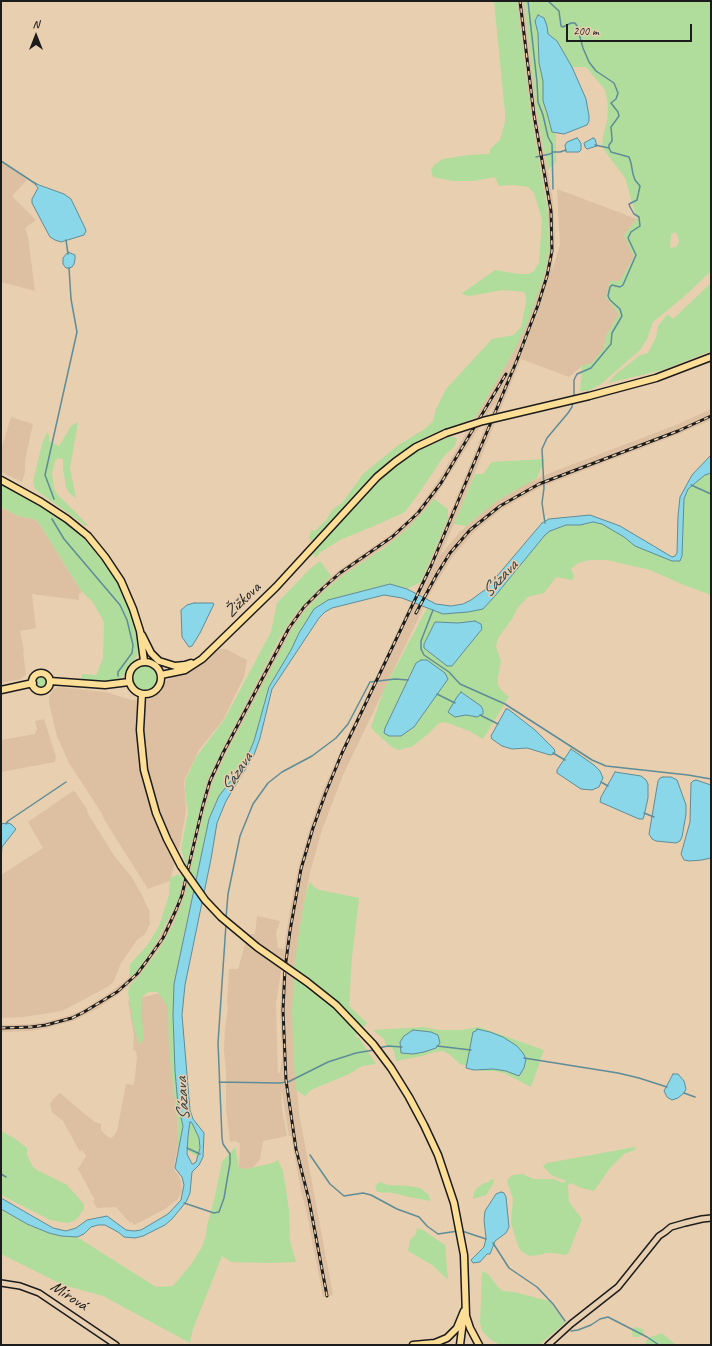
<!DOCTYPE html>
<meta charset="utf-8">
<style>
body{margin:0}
#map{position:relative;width:712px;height:1346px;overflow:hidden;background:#e8cfb0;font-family:Caveat,sans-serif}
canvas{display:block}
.frame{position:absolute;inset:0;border:2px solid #1c1c1c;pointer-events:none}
.north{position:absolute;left:16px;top:16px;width:40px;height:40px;-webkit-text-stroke:3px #e8cfb0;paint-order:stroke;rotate:0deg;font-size:11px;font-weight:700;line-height:16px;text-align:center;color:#1c1c1c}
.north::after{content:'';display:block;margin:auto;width:14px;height:18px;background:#1c1c1c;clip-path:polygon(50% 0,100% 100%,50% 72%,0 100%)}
.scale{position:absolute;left:566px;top:24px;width:126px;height:18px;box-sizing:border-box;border:2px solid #1c1c1c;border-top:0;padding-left:5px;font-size:12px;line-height:14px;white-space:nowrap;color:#1c1c1c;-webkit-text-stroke:3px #e8cfb0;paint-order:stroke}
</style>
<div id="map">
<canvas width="712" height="1346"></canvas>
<div class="frame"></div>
<div class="north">N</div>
<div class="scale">200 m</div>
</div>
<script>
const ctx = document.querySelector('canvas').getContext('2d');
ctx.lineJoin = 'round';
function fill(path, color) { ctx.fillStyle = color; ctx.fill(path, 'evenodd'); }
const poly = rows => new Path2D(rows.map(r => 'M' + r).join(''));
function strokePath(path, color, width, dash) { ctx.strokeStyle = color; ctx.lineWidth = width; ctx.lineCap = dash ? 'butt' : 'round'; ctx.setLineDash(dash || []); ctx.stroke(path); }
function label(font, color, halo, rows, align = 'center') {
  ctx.font = font + ' Caveat,sans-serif'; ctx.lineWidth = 3; ctx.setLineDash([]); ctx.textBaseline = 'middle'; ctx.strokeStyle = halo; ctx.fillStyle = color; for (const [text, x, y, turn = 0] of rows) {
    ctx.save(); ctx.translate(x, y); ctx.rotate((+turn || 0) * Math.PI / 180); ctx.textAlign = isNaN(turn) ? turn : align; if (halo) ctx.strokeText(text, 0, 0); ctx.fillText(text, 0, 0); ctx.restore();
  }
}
fill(poly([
 [517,1,524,1,537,114,553,200,555,236,552,271,560,245,557,189,637,219,624,235,634,257,620,281,606,297,619,314,606,336,604,348,592,363,582,366,569,377,521,359,454,524,440,555,459,533,481,513,497,501,525,484,550,473,676,425,711,409,711,420,679,434,541,487,502,509,473,533,453,556,432,590,343,775,322,830,310,872,299,932,293,990,293,1049,299,1113,333,1295,323,1297,306,1209,301,1191,291,1136,289,1136,281,1086,282,1109,287,1136,263,1141,260,1159,249,1173,239,1168,240,1144,236,1141,230,1142,226,1109,226,1074,224,1050,225,1028,228,1008,227,1003,229,969,238,969,248,934,255,934,257,916,280,921,276,933,278,948,284,949,290,910,298,869,310,827,323,790,340,752,427,569,496,401,434,499,415,522,394,540,333,583,314,601,299,619,226,754,213,782,185,896,179,911,166,939,148,964,139,976,119,994,97,1009,73,1021,47,1028,31,1031,1,1032,1,1025,30,1024,45,1022,71,1015,82,1010,105,996,125,981,134,972,153,948,167,923,179,894,196,817,207,780,220,751,287,626,302,605,320,586,338,571,390,535,410,518,420,506,438,481,514,351,544,276,549,251,549,236,547,201,531,115],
 [283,959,280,1010,282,1059,280,1072,278,1074,276,1004],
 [1,161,27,180,12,196,36,220,25,228,28,237,35,291,1,282],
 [11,417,33,424,25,460,25,472,22,482,1,472,1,450],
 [1,507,18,516,33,519,38,522,82,592,79,594,79,600,32,594,36,628,20,631,24,651,23,652,26,674,21,679,1,683],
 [220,649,226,649,247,660,244,677,223,720,199,750,184,781,186,811,180,845,170,881,148,889,105,821,101,812,69,763,57,736,49,703,49,697,53,689,58,687,106,692,132,700,148,700,161,692,165,682,175,675,191,671],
 [44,719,56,757,55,762,1,772,1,740,35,734,37,729,35,721],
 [73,791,76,793,87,809,88,814,115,857,131,876,142,895,149,910,150,924,145,934,137,940,121,963,114,981,109,986,62,1011,24,1017,1,1018,1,875,43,848,28,822],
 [164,992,173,993,179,1142,175,1160,174,1170,179,1176,181,1182,182,1192,177,1200,165,1209,134,1225,132,1222,130,1223,116,1207,97,1208,93,1201,95,1200,78,1169,86,1156,82,1150,80,1152,63,1121,52,1112,50,1104,53,1099,60,1093,86,1115,95,1122,101,1124,101,1130,107,1136,111,1138,114,1136,117,1131,126,1084,134,1085,137,1057,136,1051,133,1050,134,1036,128,1001]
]), '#ddc0a2');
fill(poly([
 [494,1,517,1,531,115,548,212,549,251,544,276,527,324,514,351,475,418,432,434,414,444,392,458,366,483,312,541,310,540,309,537,312,530,315,531,326,520,333,509,342,503,363,474,397,446,426,428,433,421,436,409,446,389,492,339,514,335,521,327,526,302,526,296,524,292,503,290,469,296,461,294,495,270,519,274,528,274,533,272,539,263,542,220,534,193,528,187,514,185,499,186,495,177,474,181,453,181,433,177,431,170,435,164,443,159,468,155,490,154,490,149,500,140,505,122,505,113],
 [524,1,711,1,711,271,687,294,653,322,647,339,640,350,601,384,588,391,580,391,582,366,592,363,604,348,606,336,619,314,606,297,610,281,620,281,634,257,624,235,637,219,625,178,602,147,603,136,607,121,608,104,605,90,586,67,572,67,557,41,548,34,547,26,535,21,538,33,539,63,543,81,543,101,547,113,552,132,556,134,556,162,548,170,537,114],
 [675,232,678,236,679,242,676,247,671,248,670,246,671,235,673,233],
 [711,283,711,351,663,370,608,383,616,374,639,356,648,353,656,337,658,326,667,315,669,315,673,319],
 [78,422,70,468,76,498,69,493,66,487,63,469,63,460,62,458,57,459,55,461,52,473,54,489,59,496,88,525,86,526,44,496,35,489,33,482,42,444,47,432,49,435,49,441,59,446,71,426],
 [448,437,455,437,457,440,455,446,444,456,421,490,405,512,374,526,340,540,321,552,315,558,313,553,359,501,380,480,397,465,418,451],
 [545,459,537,478,497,501,466,526,454,524,475,474,483,474,492,462],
 [711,473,711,595,684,585,650,570,607,560,590,560,578,563,571,569,574,576,574,578,572,580,556,577,544,593,528,597,518,607,512,619,498,638,496,647,501,661,498,677,498,685,501,690,509,697,483,739,469,731,445,722,439,723,428,734,413,746,399,750,393,748,375,732,371,727,384,689,427,608,443,614,495,596,545,535,550,531,566,525,580,525,593,522,602,524,624,537,635,546,680,561,684,499,688,489,705,475],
 [473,621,481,624,482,629,452,666,426,650,424,648,424,644,435,622,458,623],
 [421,660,426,660,447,680,416,725,410,731,401,736,394,737,384,730,411,672,417,662],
 [460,693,463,693,482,707,484,712,482,715,477,717,465,715,455,717,449,713],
 [1,484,49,510,66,522,88,543,111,572,125,598,133,622,138,642,137,656,125,674,119,679,107,682,82,679,82,674,96,675,103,659,104,622,92,601,82,592,38,522,33,519,18,516,1,507],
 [434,499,448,509,448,518,421,582,407,589,390,584,352,594,335,598,319,605,314,609,299,633,291,650,269,687,254,741,248,755,234,777,219,796,209,819,182,944,178,1105,183,1126,178,1156,177,1118,169,1051,168,1008,158,992,148,992,141,998,141,1011,144,1038,139,1045,133,1024,128,993,129,986,139,976,158,951,173,925,185,895,202,819,213,782,226,754,292,629,306,609,324,591,342,576,384,548,406,530,425,510],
 [320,561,331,576,295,614,280,637,222,750,207,781,178,901,153,948,135,974,129,977,130,964,147,946,159,926,169,895,170,878,179,874,179,877,180,877,185,862,181,848,188,812,185,793,185,781,196,757,224,720,271,632,277,603,309,570],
 '133 678a12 12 0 1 1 24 0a12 12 0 1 1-24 0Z',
 '36 682a5 5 0 1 1 10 0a5 5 0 1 1-10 0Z',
 [310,882,315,888,320,890,359,898,352,957,349,1006,367,1023,355,1036,359,1038,376,1064,362,1066,349,1074,311,1090,305,1096,296,1090,293,1049,292,1010,294,969,299,932,306,892],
 [422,1027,440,1030,461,1030,479,1027,544,1050,531,1087,504,1073,494,1071,482,1071,460,1064,449,1054,443,1051,434,1052,422,1056,396,1061,394,1051,392,1048,387,1047,384,1039,373,1030],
 [190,1122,192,1123,199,1138,200,1148,198,1157,188,1151,188,1136],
 [1,1131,14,1138,27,1148,27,1155,33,1167,37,1170,67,1185,84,1204,84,1209,76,1220,67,1223,50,1220,1,1195],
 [235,1147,239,1168,246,1169,273,1163,278,1160,283,1171,289,1210,290,1241,296,1262,269,1263,231,1262,222,1256,193,1329,190,1343,103,1296,63,1285,1,1254,1,1209,26,1224,49,1233,61,1236,77,1237,156,1287,173,1286,192,1263,202,1247,206,1235,207,1226,215,1196,222,1162],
 [635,1147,635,1150,624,1154,610,1168,594,1191,581,1188,571,1183,568,1185,569,1202,582,1219,568,1254,565,1255,554,1253,547,1253,539,1255,529,1256,521,1251,518,1246,511,1223,513,1199,507,1181,509,1178,513,1175,523,1174,533,1179,553,1179,564,1183,566,1181,551,1175,543,1166,547,1163],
 [494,1179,493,1184,486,1195,473,1199,474,1192,478,1187,484,1183,489,1182,489,1180],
 [380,1182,388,1185,409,1186,420,1188,428,1194,431,1201,409,1197,394,1193,377,1192,375,1186],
 [417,1228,423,1230,445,1245,448,1280,432,1265,408,1251,410,1240,416,1234],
 [482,1271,488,1274,499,1288,503,1291,514,1292,549,1301,565,1323,539,1345,499,1345,494,1341,492,1341,482,1331,480,1323],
 [636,1327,643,1329,644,1334,639,1337,633,1337,632,1332,632,1329],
 [662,1333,676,1345,645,1345,648,1338]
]), '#b0dd9c');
const water = poly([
 [538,15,544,18,547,26,548,34,557,41,572,67,586,99,589,116,589,121,587,125,564,134,552,132,547,113,543,101,543,81,539,63,538,33,535,21,538,15],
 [577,138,579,140,581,144,581,150,579,152,566,152,565,145,567,142,577,138],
 [593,138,595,139,597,146,587,149,585,147,584,143,593,138],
 [35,183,39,185,64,194,71,199,85,228,86,231,84,235,61,242,55,240,50,237,32,203,32,199,38,188,35,184,35,183],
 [68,252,75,255,75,259,74,264,72,267,69,268,66,268,63,264,63,258,68,252],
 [711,455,711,473,705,475,688,489,684,499,682,556,680,561,672,561,635,546,624,537,602,524,593,522,580,525,566,525,550,531,545,535,495,596,483,609,468,612,443,614,402,598,384,595,332,608,325,612,319,618,272,689,260,738,254,755,226,801,217,823,211,859,185,985,182,1015,190,1110,193,1119,204,1133,203,1157,199,1165,192,1172,190,1193,186,1202,172,1219,165,1225,143,1236,135,1238,124,1237,118,1232,105,1225,98,1225,91,1227,84,1234,77,1237,61,1236,49,1233,27,1224,1,1209,1,1198,53,1228,66,1231,76,1228,87,1220,107,1216,126,1230,134,1231,141,1230,168,1214,181,1200,184,1185,182,1177,175,1168,183,1126,178,1105,175,1071,173,1015,174,984,209,819,219,796,234,777,248,755,254,741,269,687,291,650,299,633,314,609,328,600,390,584,407,589,436,604,451,606,463,604,471,600,486,589,542,523,549,519,590,515,620,526,672,557,675,556,677,553,678,516,680,497,692,475,711,455],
 [190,1122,192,1123,199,1138,200,1148,196,1162,193,1164,192,1164,187,1154,188,1136,190,1122],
 [194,603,213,603,214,604,200,633,192,646,189,647,182,637,181,610,187,605,194,603],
 [475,621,481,624,482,629,452,666,447,666,424,648,424,644,435,622,458,623,475,621],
 [421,660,427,660,445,673,448,679,414,727,401,736,389,736,384,733,385,728,416,663,421,660],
 [461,692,481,706,483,710,483,714,477,717,466,715,455,717,449,713,448,712,457,697,461,692],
 [506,709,508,709,535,730,554,749,555,752,554,754,550,755,527,748,512,749,502,746,492,739,491,736,506,709],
 [571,749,594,765,600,771,603,778,599,787,592,790,581,789,557,773,557,770,571,749],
 [615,772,641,776,646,780,648,784,648,798,644,816,643,819,639,819,600,802,601,797,615,772],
 [663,777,671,777,677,780,686,805,686,814,682,837,680,841,676,843,656,841,652,839,649,834,658,781,660,778,663,777],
 [696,780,711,785,711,858,702,860,689,861,684,860,681,854,690,822,691,783,693,781,696,780],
 [7,823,11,824,16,829,2,847,1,860,1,824,7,823],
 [477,1029,490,1032,503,1037,517,1046,523,1053,526,1059,524,1068,519,1076,506,1071,493,1069,474,1070,466,1068,473,1032,476,1031,477,1029],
 [413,1030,431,1032,438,1035,440,1043,436,1048,424,1052,413,1054,401,1053,400,1042,404,1036,413,1030],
 [673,1074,678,1074,684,1081,686,1089,684,1093,678,1098,672,1100,667,1097,664,1091,673,1074],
 [501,1192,504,1193,506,1197,509,1227,506,1233,495,1241,490,1254,487,1254,480,1262,473,1263,471,1260,484,1247,486,1238,484,1220,485,1211,496,1194,501,1192]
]);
fill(water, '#8ad7e9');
strokePath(water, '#5e8c97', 1);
strokePath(poly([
 [528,1,537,82,538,102,543,115,548,137,552,144,553,189],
 [548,1,559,11,561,26,563,27,571,23,575,23,577,26,583,48,589,62,596,71,614,83,618,93,616,99,611,103,618,112,619,116,611,127,612,139,612,141,609,145,609,148,611,152,629,157,631,163,633,174,635,180,640,186,637,200,629,204,630,207,634,214,639,217,640,226,631,232,628,238,636,255,623,285,620,287,612,285,610,287,608,296,610,300,620,309,622,316,612,333,611,344,591,368,577,374,574,380,574,398],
 [595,145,609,148],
 [536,157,550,154,553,152,560,152,566,150],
 [1,161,36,184],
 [66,240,68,254],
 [691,485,711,494],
 [54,499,45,475,77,332,71,299,69,268],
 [52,519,64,539,120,605,127,620,133,645,132,653,118,672,118,676],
 [545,523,542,503,544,488,542,449,547,438,568,413,572,407,573,401],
 [433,610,421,641,421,649,424,655,449,672,460,684,505,704,592,760,606,766,688,775,711,779],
 [437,694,455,703],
 [480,715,498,724],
 [553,753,565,760],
 [601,782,608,786],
 [644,813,654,817],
 [6,824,8,821,66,782],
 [226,918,228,894,240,836,253,804,268,783,282,772,312,756,336,738,348,724,370,682,395,679,408,680],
 [437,1046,471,1050],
 [378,1048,388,1046,402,1047],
 [524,1058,618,1073,639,1078,667,1087],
 [219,1082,279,1083,288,1082,328,1062,356,1053,374,1050],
 [684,1093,695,1097],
 [187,1148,200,1154],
 [310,1155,330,1184,344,1196,363,1193,371,1195,397,1209,419,1217,427,1226,438,1234,458,1231],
 [1,1174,6,1177],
 [184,1203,214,1213,219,1212,224,1198,230,1163,230,1154,223,1144,222,1138,218,1043,226,924],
 [462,1231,486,1239],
 [493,1243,509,1268,537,1287,553,1304,565,1321],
 [571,1331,578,1330,591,1325,600,1319,608,1317,647,1337,659,1345]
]), '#5e8c97', 1.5);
const minor = poly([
 [1,1283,20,1286,39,1293,116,1345],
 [548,1345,571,1324,618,1287,659,1236,665,1232,671,1227,685,1223,702,1219,711,1218]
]);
const major = poly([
 [589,396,656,378,711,357],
 [1,480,41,502,67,519,88,536,105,557,121,581,133,609,140,631,144,661],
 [142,635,151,653,159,661,175,666,185,665,191,663],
 '129 678a16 16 0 1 1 32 0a16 16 0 1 1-32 0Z',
 '32 682a9 9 0 1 1 18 0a9 9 0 1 1-18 0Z',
 [161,675,185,670,202,659,276,587,377,477,395,462,416,447,446,433],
 [50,681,105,685,129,682],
 [1,690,33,683],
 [142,694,140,730,144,770,156,813,167,839,181,866],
 [307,982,336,1005,373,1044,391,1068,409,1097,424,1125,438,1155,454,1203,464,1255,466,1316,470,1328,479,1345],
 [413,1345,435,1343,447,1338,457,1328,464,1311],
 [460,1345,463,1321]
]);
strokePath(minor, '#1c1c1c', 8);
strokePath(major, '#1c1c1c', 9);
strokePath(minor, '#e8cfb0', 5);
strokePath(major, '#fcde96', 6);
const rail = poly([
 [416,613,437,574,450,553,470,530,500,506,539,484,678,431,711,416],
 [1,1028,31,1027,46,1025,72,1018,84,1012,117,992,137,974,146,962,163,938,176,910,182,895,203,805,210,781,223,753,289,628,304,607,322,589,340,573,392,537,418,513,441,483,506,374],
 [327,1296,309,1200,296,1149,286,1080,283,1010,285,969,290,931,301,869,313,828,326,792,342,753,431,566,517,360,538,305,547,276,552,251,551,211,534,115,520,1]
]);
strokePath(rail, '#1c1c1c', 3);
strokePath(rail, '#e8cfb0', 1.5, [4.5]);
const majorBridge = poly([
 [446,433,483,421,589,396],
 [181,866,205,900,221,917,257,947,307,982]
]);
strokePath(majorBridge, '#1c1c1c', 9, []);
strokePath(majorBridge, '#fcde96', 6);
label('17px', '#1c1c1c', '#e8cfb0', [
 ["Žižkova",243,600,-44],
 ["Mírová",69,1296,33]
]);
label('italic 18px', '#324145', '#e8cfb0', [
 ["Sázava",500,579,-47],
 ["Sázava",237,773,-57],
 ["Sázava",183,1099,-94]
]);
</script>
